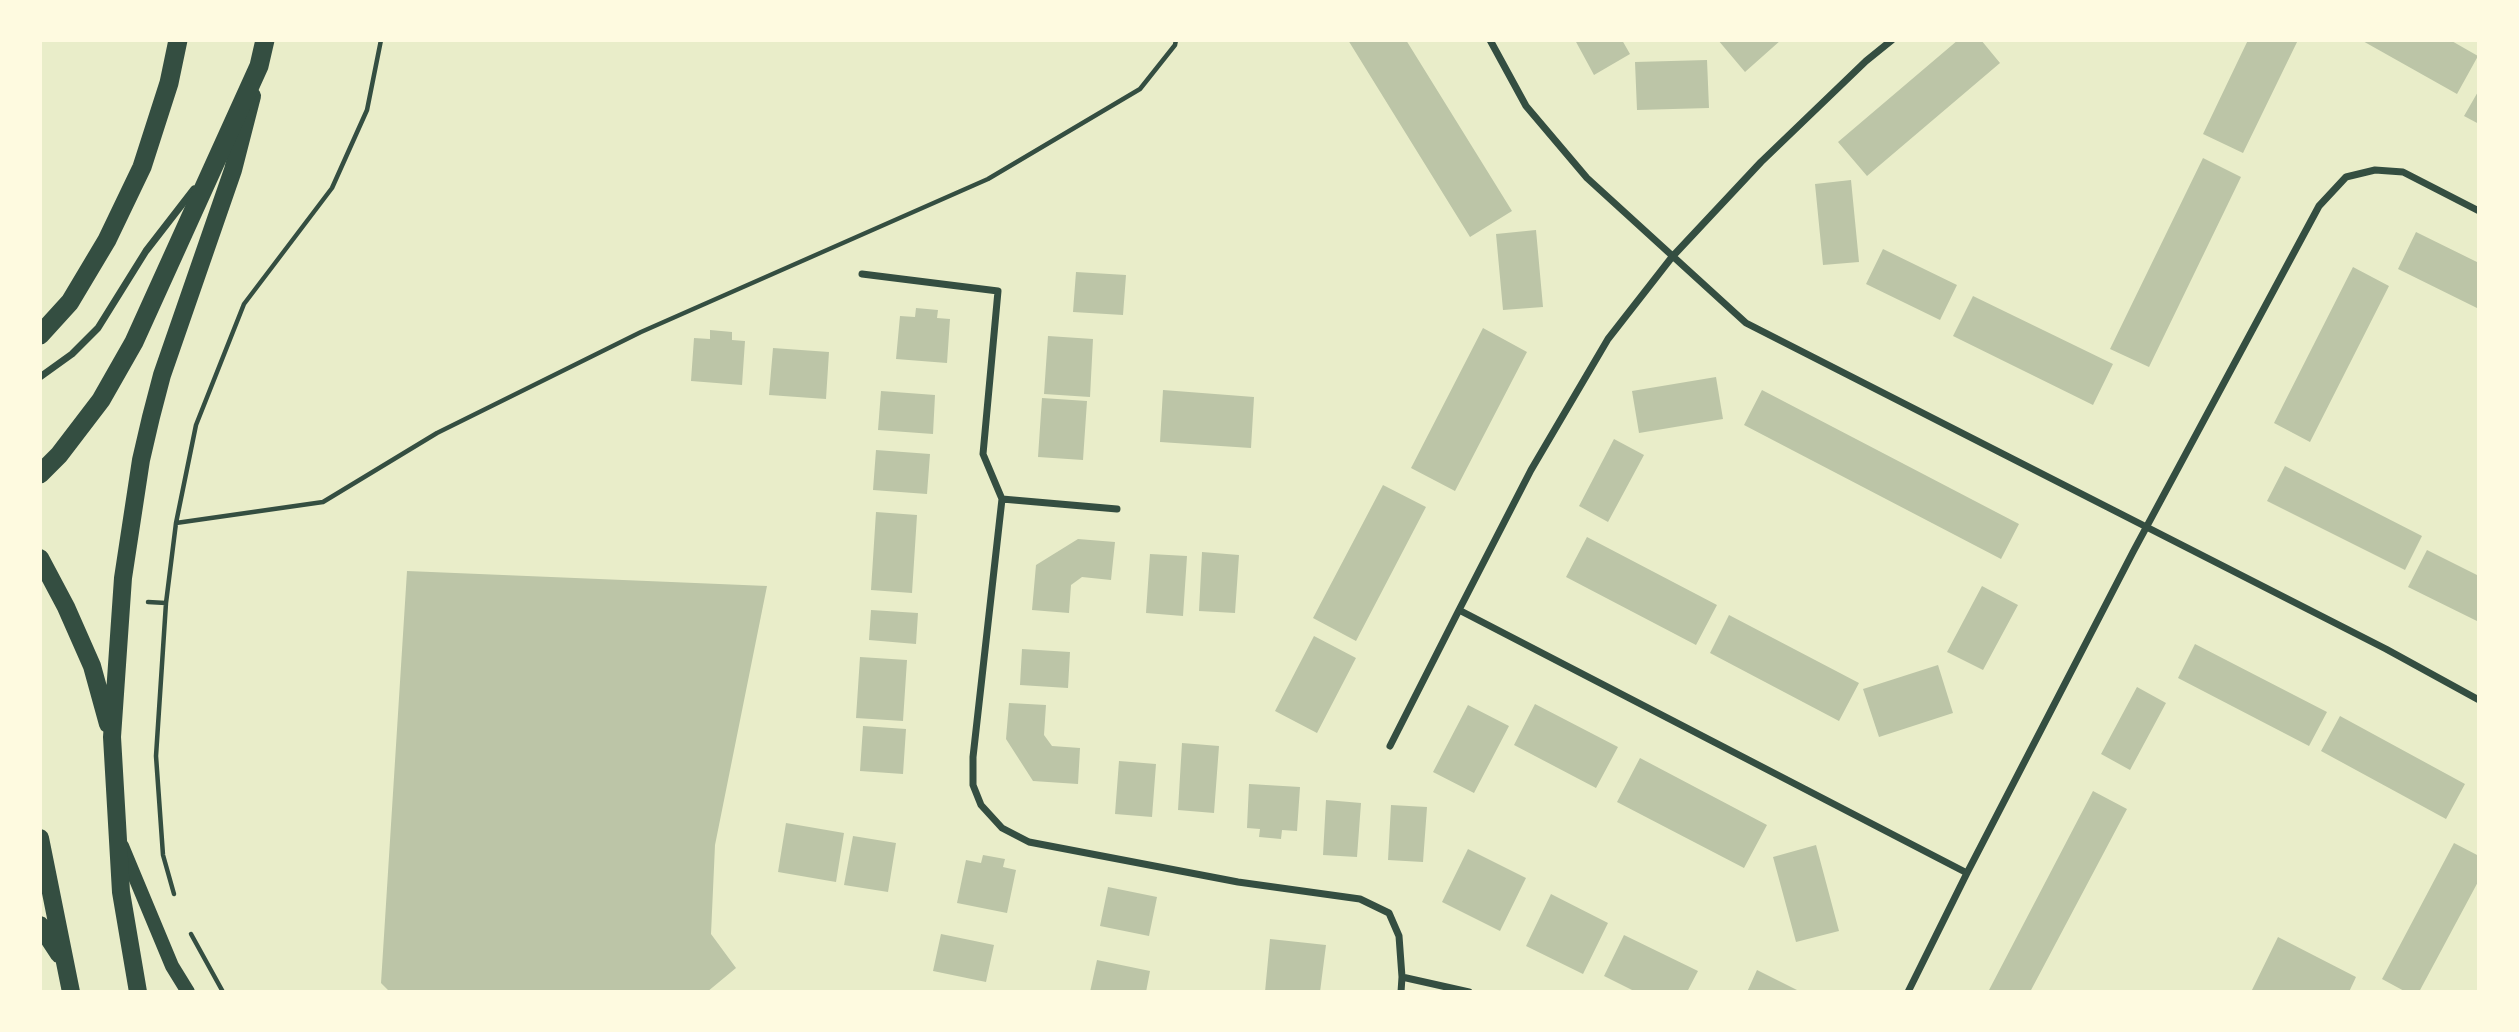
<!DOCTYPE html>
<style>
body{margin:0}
#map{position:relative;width:2519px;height:1032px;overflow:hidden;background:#e9edc9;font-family:Raleway,sans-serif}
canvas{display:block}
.frame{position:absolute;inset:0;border:42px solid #fefae0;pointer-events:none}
</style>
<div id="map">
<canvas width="2519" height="1032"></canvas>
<div class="frame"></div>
</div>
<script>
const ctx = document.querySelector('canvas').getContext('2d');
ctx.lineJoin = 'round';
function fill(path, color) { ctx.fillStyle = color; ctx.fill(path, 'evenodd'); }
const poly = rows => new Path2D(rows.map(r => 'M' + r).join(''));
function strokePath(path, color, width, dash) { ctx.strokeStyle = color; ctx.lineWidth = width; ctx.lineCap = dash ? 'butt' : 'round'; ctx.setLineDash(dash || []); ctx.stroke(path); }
fill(poly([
 [1348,40,1406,40,1512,211,1470,237],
 [1575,40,1622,40,1630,54,1594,75],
 [1718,40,1781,40,1745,72],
 [1958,40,1981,40,2000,63,1867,176,1838,142],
 [2248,40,2298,40,2243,153,2203,134],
 [2361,40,2450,40,2478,56,2457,94],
 [1707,60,1709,108,1637,110,1635,62],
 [2479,90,2479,124,2464,116],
 [2203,158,2241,177,2149,367,2110,349],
 [1851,180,1859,262,1823,265,1815,184],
 [1536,230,1543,307,1503,310,1496,234],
 [2416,232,2479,263,2479,309,2398,269],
 [1883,249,1957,285,1940,320,1866,284],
 [2353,267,2389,286,2310,442,2274,423],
 [1076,272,1126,275,1123,315,1073,312],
 [1973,296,2113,364,2093,405,1953,336],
 [916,308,938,310,937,318,950,319,947,363,896,359,900,316,915,317],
 [1483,328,1527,352,1455,491,1411,468],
 [710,330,732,332,732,340,745,341,742,385,691,381,694,338,710,339],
 [1048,336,1093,339,1090,397,1044,394],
 [773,348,829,352,826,399,769,395],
 [1716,377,1723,419,1639,433,1632,391],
 [1163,390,1254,397,1251,448,1160,442],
 [1762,390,2019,524,2001,559,1744,425],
 [881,391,935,395,933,434,878,430],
 [1042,398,1087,401,1083,460,1038,457],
 [1614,439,1644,455,1608,522,1579,506],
 [876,450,930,454,927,494,873,490],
 [2285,466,2422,536,2405,570,2267,501],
 [1383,485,1426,507,1356,641,1313,618],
 [876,512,917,515,912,593,871,590],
 [1587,537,1717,605,1696,645,1566,577],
 [1078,539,1115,542,1111,580,1082,577,1071,585,1069,613,1032,610,1036,565],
 [2427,550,2479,576,2479,622,2408,587],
 [1202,552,1239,555,1235,613,1199,611],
 [1150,554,1187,556,1183,616,1146,613],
 [407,571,767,586,715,845,711,934,736,968,707,992,390,992,381,983],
 [1982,586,2018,605,1983,670,1947,652],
 [871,610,918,613,916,644,869,640],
 [1729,615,1859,683,1839,721,1710,653],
 [1314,636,1356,658,1317,733,1275,711],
 [2195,644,2327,712,2309,746,2178,678],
 [1022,649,1070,652,1068,688,1020,685],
 [860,657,907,660,903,721,856,718],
 [1938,665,1953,713,1879,737,1863,689],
 [2137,687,2166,703,2130,770,2101,754],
 [1009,703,1046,705,1044,735,1052,746,1080,748,1078,784,1033,781,1006,739],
 [1535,704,1618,747,1596,788,1514,745],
 [1468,705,1509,726,1474,793,1433,772],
 [2340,716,2465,784,2446,819,2321,751],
 [863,726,906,729,903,774,860,771],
 [1182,743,1219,746,1214,813,1178,810],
 [1640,758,1767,825,1744,868,1617,802],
 [1119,761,1156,764,1152,817,1115,814],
 [1249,784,1300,787,1297,831,1282,830,1281,839,1259,837,1260,829,1247,828],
 [2093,791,2127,809,2030,992,1988,992],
 [1326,800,1361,803,1357,857,1323,855],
 [1391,805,1427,807,1423,862,1388,860],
 [786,823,844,833,836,882,778,872],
 [853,836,896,843,888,892,844,885],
 [2454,843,2479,856,2479,880,2419,992,2406,992,2382,979],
 [1816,845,1839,931,1796,942,1773,857],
 [1468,849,1526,878,1500,931,1442,902],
 [983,855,1005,859,1003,867,1016,870,1007,913,957,903,966,860,981,863],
 [1108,887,1157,897,1149,936,1100,926],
 [1551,894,1608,923,1583,974,1526,946],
 [941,934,994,945,986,982,933,971],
 [1624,935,1698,971,1687,992,1636,992,1604,976],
 [2278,937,2356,977,2349,992,2251,992],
 [1270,939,1326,945,1320,992,1265,992],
 [1097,960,1150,971,1146,992,1090,992],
 [1757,970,1801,992,1747,992]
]), '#bcc5a7');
strokePath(poly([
 [176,523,323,502,437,433,641,332,988,179,1140,89,1175,45,1176,40],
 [148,602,166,603],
 [174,894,163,855,156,756,166,603,176,523,196,425,244,304,332,188,367,110,381,40],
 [191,934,223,992]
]), '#344e41', 4.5);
strokePath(poly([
 [1490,40,1526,106,1587,178,1746,323,2386,649,2479,700],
 [1892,40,1866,61,1761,162,1672,257,1608,339,1531,470,1459,610,1967,873],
 [862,274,998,291,983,454,1002,499,973,757,973,785,981,805,1002,828,1029,842,1238,882,1360,899,1389,913,1399,936,1402,977,1469,992],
 [40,377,72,354,98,328,146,251,194,189],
 [1002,499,1117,509],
 [1390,746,1459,610],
 [1401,992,1402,977],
 [1908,992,1967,873,2133,552,2319,206,2346,177,2375,170,2403,172,2479,211]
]), '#344e41', 7);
strokePath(poly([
 [122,846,172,966,188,992]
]), '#344e41', 14);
strokePath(poly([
 [40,558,66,607,92,666,108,724],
 [40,838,71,992],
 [40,925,59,954],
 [138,992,121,892,112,737,123,578,141,460,151,417,162,375,233,170,252,96]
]), '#344e41', 18);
strokePath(poly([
 [40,335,70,302,107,240,142,167,169,83,178,40],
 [40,474,59,455,101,400,134,342,259,66,265,40]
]), '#344e41', 19);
</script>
